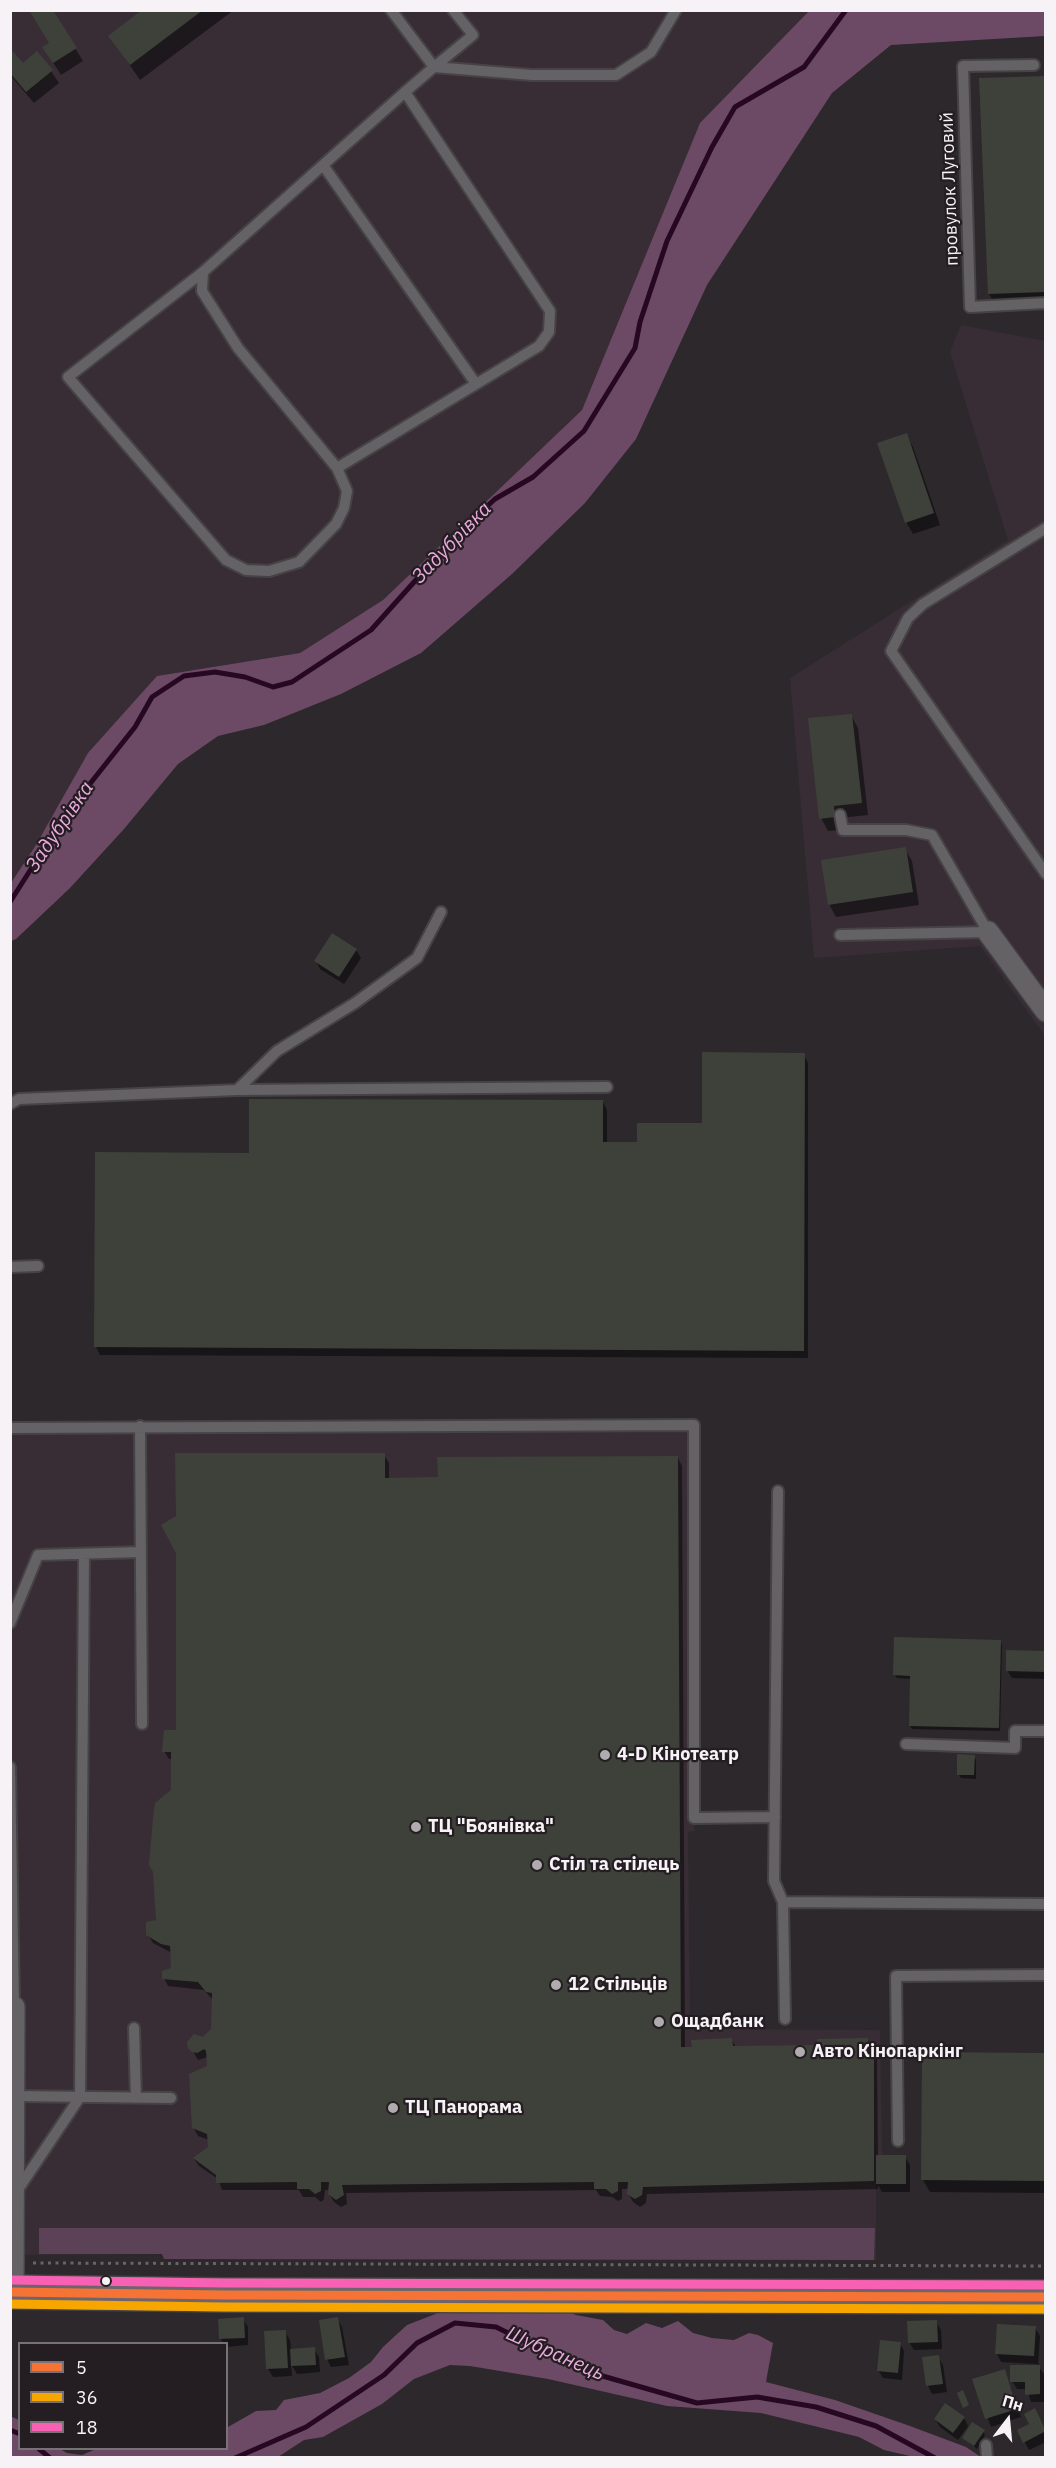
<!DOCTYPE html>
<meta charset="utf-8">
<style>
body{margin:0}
#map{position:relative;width:1056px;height:2468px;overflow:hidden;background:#2c282b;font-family:"IBM Plex Sans",sans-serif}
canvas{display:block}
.frame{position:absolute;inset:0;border:12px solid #f6f2f5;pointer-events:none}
.legend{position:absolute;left:18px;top:2342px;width:210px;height:108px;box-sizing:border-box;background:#241d22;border:2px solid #787276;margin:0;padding:8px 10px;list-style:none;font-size:18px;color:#f6f2f5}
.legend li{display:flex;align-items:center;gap:12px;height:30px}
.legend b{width:30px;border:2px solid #787276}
.north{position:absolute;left:978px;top:2390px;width:60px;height:60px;-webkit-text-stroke:4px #241d22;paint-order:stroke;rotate:16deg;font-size:16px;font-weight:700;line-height:24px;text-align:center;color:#f6f2f5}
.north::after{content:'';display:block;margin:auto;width:21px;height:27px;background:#f6f2f5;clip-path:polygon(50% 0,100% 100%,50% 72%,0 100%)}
</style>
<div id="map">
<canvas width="1056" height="2468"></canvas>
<div class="frame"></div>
<ul class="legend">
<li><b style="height:8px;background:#f57335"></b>5</li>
<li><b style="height:8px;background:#f7a600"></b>36</li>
<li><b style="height:8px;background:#f860b3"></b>18</li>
</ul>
<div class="north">Пн</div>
</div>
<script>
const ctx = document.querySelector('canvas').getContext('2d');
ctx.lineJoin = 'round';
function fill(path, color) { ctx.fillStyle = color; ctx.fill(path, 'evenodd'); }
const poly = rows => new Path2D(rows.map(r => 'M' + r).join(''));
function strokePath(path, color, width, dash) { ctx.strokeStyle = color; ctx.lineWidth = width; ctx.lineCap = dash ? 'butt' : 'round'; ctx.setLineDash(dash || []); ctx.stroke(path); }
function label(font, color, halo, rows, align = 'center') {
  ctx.font = font + ' "IBM Plex Sans",sans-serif'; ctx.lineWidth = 4.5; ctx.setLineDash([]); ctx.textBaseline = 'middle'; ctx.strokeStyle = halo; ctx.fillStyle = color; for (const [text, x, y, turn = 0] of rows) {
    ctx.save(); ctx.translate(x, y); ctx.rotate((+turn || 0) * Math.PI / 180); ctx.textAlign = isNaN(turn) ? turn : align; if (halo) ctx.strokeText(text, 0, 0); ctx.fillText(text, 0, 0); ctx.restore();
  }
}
fill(poly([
 [11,11,809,11,700,123,582,410,383,600,300,653,157,676,11,883],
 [961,325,1045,341,1045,1036,980,946,814,958,790,678,1008,540,950,352],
 [693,1425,694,1818,694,1831,688,1832,690,2029,880,2030,882,2155,876,2156,876,2260,164,2259,162,2254,11,2255,10,1428]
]), '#382d35');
fill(poly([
 [39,2228,875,2228,874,2260,164,2259,162,2254,39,2254]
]), '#5c4257');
fill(poly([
 [809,11,1045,11,1045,36,891,45,832,93,707,285,636,439,585,503,512,574,421,653,341,694,264,725,218,736,178,764,124,829,70,888,16,939,11,941,11,883,36,845,88,753,157,676,300,653,383,600,582,410,700,123],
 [549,2305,576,2315,603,2320,614,2330,627,2334,646,2323,662,2328,678,2321,693,2333,712,2338,734,2340,749,2333,758,2335,773,2343,766,2382,835,2400,910,2426,966,2447,981,2457,914,2457,884,2450,859,2437,761,2413,667,2406,548,2379,470,2366,450,2365,414,2379,382,2404,323,2437,304,2440,278,2457,11,2457,10,2416,19,2420,20,2448,60,2449,67,2453,82,2455,96,2449,226,2448,227,2426,228,2427,256,2411,276,2410,284,2400,320,2393,349,2378,371,2362,383,2347,407,2325,448,2309]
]), '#6c4a65');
fill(poly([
 [52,10,83,61,61,75,44,48,51,44],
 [145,10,234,10,140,80,110,36],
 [10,50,23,65,51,71,59,83,34,103,10,75],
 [1046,78,1046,309,999,311,989,294,981,79],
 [906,435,913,447,940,525,913,534,906,522],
 [851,715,858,728,868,815,840,818,841,830,828,831,821,818],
 [905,849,912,861,919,905,836,917,829,904],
 [356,950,361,958,344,984,320,969,316,961],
 [804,1055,808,1063,808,1358,100,1355,96,1347,96,1154,251,1154,603,1102,607,1110,607,1144,638,1144,703,1124],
 [384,1455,389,1463,389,1480,439,1479,678,1458,682,1466,685,2049,731,2039,736,2047,819,2047,868,2040,877,2059,878,2157,905,2157,910,2165,910,2192,882,2192,878,2185,878,2189,647,2194,646,2203,640,2207,633,2202,628,2193,629,2189,622,2189,622,2199,618,2201,612,2197,600,2196,596,2190,346,2193,347,2204,341,2207,334,2202,329,2194,330,2190,325,2190,324,2199,321,2202,315,2197,303,2197,299,2190,222,2190,218,2179,199,2166,194,2159,209,2148,209,2140,198,2136,193,2127,208,2067,208,2057,198,2060,188,2043,203,2039,212,2030,213,2000,204,1990,168,1986,164,1978,173,1969,172,1953,153,1943,148,1935,158,1922,172,1791,172,1759,169,1759,164,1751],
 [1000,1641,1002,1645,1000,1731,912,1729,910,1726,912,1679,897,1678,895,1675],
 [1046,1653,1046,1679,1012,1678,1007,1670],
 [974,1756,976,1760,976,1779,961,1778,959,1775],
 [1046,2054,1046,2193,930,2192,923,2180],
 [243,2319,248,2327,248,2345,226,2347,226,2344,224,2344,221,2339],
 [337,2319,342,2327,349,2365,331,2367,327,2359],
 [936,2322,941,2330,942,2349,914,2350,909,2342],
 [1035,2328,1040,2336,1038,2366,1044,2374,1044,2402,1031,2402,1027,2389,1017,2389,1012,2381,1037,2366,1037,2364,1001,2362,997,2354],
 [285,2332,290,2340,291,2350,314,2349,319,2357,320,2372,297,2374,291,2364,292,2376,273,2377,268,2369],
 [900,2343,904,2351,902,2380,883,2378,878,2370],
 [938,2357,943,2365,947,2392,932,2394,928,2386],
 [1004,2371,1021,2417,991,2427,974,2380],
 [1035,2410,1046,2430,1046,2442,1029,2450,1019,2431,1031,2424],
 [964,2418,968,2426,958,2440,940,2427,935,2419],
 [983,2431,985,2435,977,2449,964,2438]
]), '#0007');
strokePath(poly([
 [10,902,66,814,135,727,152,697,184,676,215,672,245,677,273,687,292,682,371,630,459,532,495,499,533,477,584,431,635,348,640,322,667,241,712,147,735,107,804,67,846,10],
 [10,2430,20,2434],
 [38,2448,50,2458],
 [235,2458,306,2427,384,2375,417,2343,455,2323,496,2327,585,2371,697,2403,757,2397,816,2407,876,2426,935,2458]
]), '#270823', 5);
fill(poly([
 [29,10,53,10,77,48,53,63,42,47,49,43],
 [142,10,203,10,130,65,108,36],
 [10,48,23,63,37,51,53,70,26,92,10,73],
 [1046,76,1046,292,988,294,979,78],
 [907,433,934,513,905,523,877,443],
 [852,714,862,803,834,806,835,817,819,819,808,718],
 [906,847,913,892,828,905,821,860],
 [332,933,357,949,339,977,314,961],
 [702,1052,805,1053,804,1351,94,1347,95,1152,249,1153,249,1099,603,1100,603,1142,637,1142,637,1123,702,1123],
 [175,1453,385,1453,385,1478,438,1477,437,1457,678,1456,681,2047,692,2047,691,2040,732,2038,733,2046,818,2045,817,2039,868,2038,868,2049,874,2049,874,2181,643,2187,642,2195,635,2199,627,2194,628,2182,618,2182,618,2191,612,2194,606,2189,594,2189,594,2182,342,2185,344,2195,336,2200,328,2194,329,2182,321,2182,321,2191,315,2194,309,2189,297,2189,297,2182,216,2183,216,2175,193,2158,208,2147,207,2134,192,2128,189,2074,207,2066,206,2051,204,2049,197,2053,192,2052,188,2048,187,2042,194,2034,203,2037,211,2029,212,1993,206,1992,198,1982,162,1979,162,1971,171,1968,170,1946,161,1944,146,1935,146,1922,156,1920,153,1872,149,1865,153,1818,155,1803,171,1790,171,1752,162,1752,164,1730,176,1730,176,1553,161,1525,176,1516],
 [894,1637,1001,1640,999,1728,909,1726,910,1676,893,1675],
 [1006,1650,1046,1651,1046,1672,1006,1671],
 [957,1754,975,1755,974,1775,957,1775],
 [922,2052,1046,2053,1046,2181,921,2180],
 [876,2155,906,2155,906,2184,876,2184],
 [244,2317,245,2338,219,2339,218,2319],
 [338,2317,345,2357,325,2360,319,2320],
 [937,2320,938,2342,908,2343,907,2321],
 [997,2324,1036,2326,1034,2356,995,2354],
 [286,2330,288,2368,266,2369,264,2331],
 [880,2340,901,2342,898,2373,877,2371],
 [315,2347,316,2365,291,2366,290,2349],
 [939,2355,943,2384,926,2386,922,2357],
 [1010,2365,1040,2365,1040,2394,1025,2395,1025,2382,1010,2382],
 [1005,2369,1017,2409,985,2419,972,2379],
 [963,2390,969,2405,963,2408,957,2393],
 [945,2403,965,2417,953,2433,934,2419],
 [1035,2408,1046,2431,1023,2443,1017,2430,1029,2424,1024,2414],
 [972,2422,985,2430,974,2446,962,2438]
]), '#3e413a');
const lane = poly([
 [391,10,434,67,532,75,616,75,651,52,676,10],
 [1034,65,963,66,970,307,1046,303],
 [405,92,550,311,549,332,539,346,337,468,238,348,202,291,203,272,323,165,405,92,434,67,473,35,453,10],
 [323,165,476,384],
 [203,272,68,377,226,560,246,570,269,571,299,562,336,524,344,508,347,491,337,468],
 [1046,528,923,604,908,618,891,651,1046,874],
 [840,935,988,932,932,835,906,830,843,830,840,815],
 [237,1090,277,1051,355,1003,417,958,441,912],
 [10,1104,19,1099,237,1090,607,1087],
 [10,1267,38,1266],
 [140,1426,142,1724],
 [10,1428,694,1425,694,1818,775,1817],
 [778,1491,774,1881,783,1902],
 [10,1623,38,1555,141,1552],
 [906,1744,1015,1748,1015,1731,1046,1731],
 [10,1767,14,2007],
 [785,2019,783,1902,1046,1904],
 [134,2028,136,2098],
 [14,2096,171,2098],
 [898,2141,896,1976,1046,1975],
 [17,2191,80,2097,84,1554],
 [986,2445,987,2458]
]);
const street = poly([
 [988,932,1046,1011],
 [13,2292,14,2007]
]);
const highway = poly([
 [10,2292,224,2295,1046,2297]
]);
strokePath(lane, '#464345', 14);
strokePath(street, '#464345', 24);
strokePath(highway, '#464345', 36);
strokePath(poly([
 [33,2263,1046,2266]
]), '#686567', 3, [3, 4.5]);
strokePath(lane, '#646264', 10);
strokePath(street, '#646264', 21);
strokePath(highway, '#6e646c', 33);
strokePath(poly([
 [10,2292,224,2295,1046,2297]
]), '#f57335', 9);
strokePath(poly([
 [10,2304,224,2307,1046,2309]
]), '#f7a600', 9);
strokePath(poly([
 [10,2280,224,2283,1046,2285]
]), '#f860b3', 9);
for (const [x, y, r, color] of [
 [605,1755,6,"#afabae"],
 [416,1827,6,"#afabae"],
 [537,1865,6,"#afabae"],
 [556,1985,6,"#afabae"],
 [659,2022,6,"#afabae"],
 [800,2052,6,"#afabae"],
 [393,2108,6,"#afabae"],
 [106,2281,5,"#f6f2f5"]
]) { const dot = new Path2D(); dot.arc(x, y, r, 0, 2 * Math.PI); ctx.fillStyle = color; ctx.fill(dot); strokePath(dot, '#241d22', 2); }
label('18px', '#f6f2f5', '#241d22', [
 ["провулок Луговий",950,189,-92]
]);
label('bold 18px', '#f6f2f5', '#241d22', [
 ["4-D Кінотеатр",617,1755],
 ["ТЦ \"Боянівка\"",428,1827],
 ["Стіл та стілець",549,1865],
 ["12 Стільців",568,1985],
 ["Ощадбанк",671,2022],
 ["Авто Кінопаркінг",812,2052],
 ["ТЦ Панорама",405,2108]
], 'left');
label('italic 20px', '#ebabde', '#241d22', [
 ["Задубрівка",452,543,-46],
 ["Задубрівка",60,827,-56],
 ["Шубранець",555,2354,24]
]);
</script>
